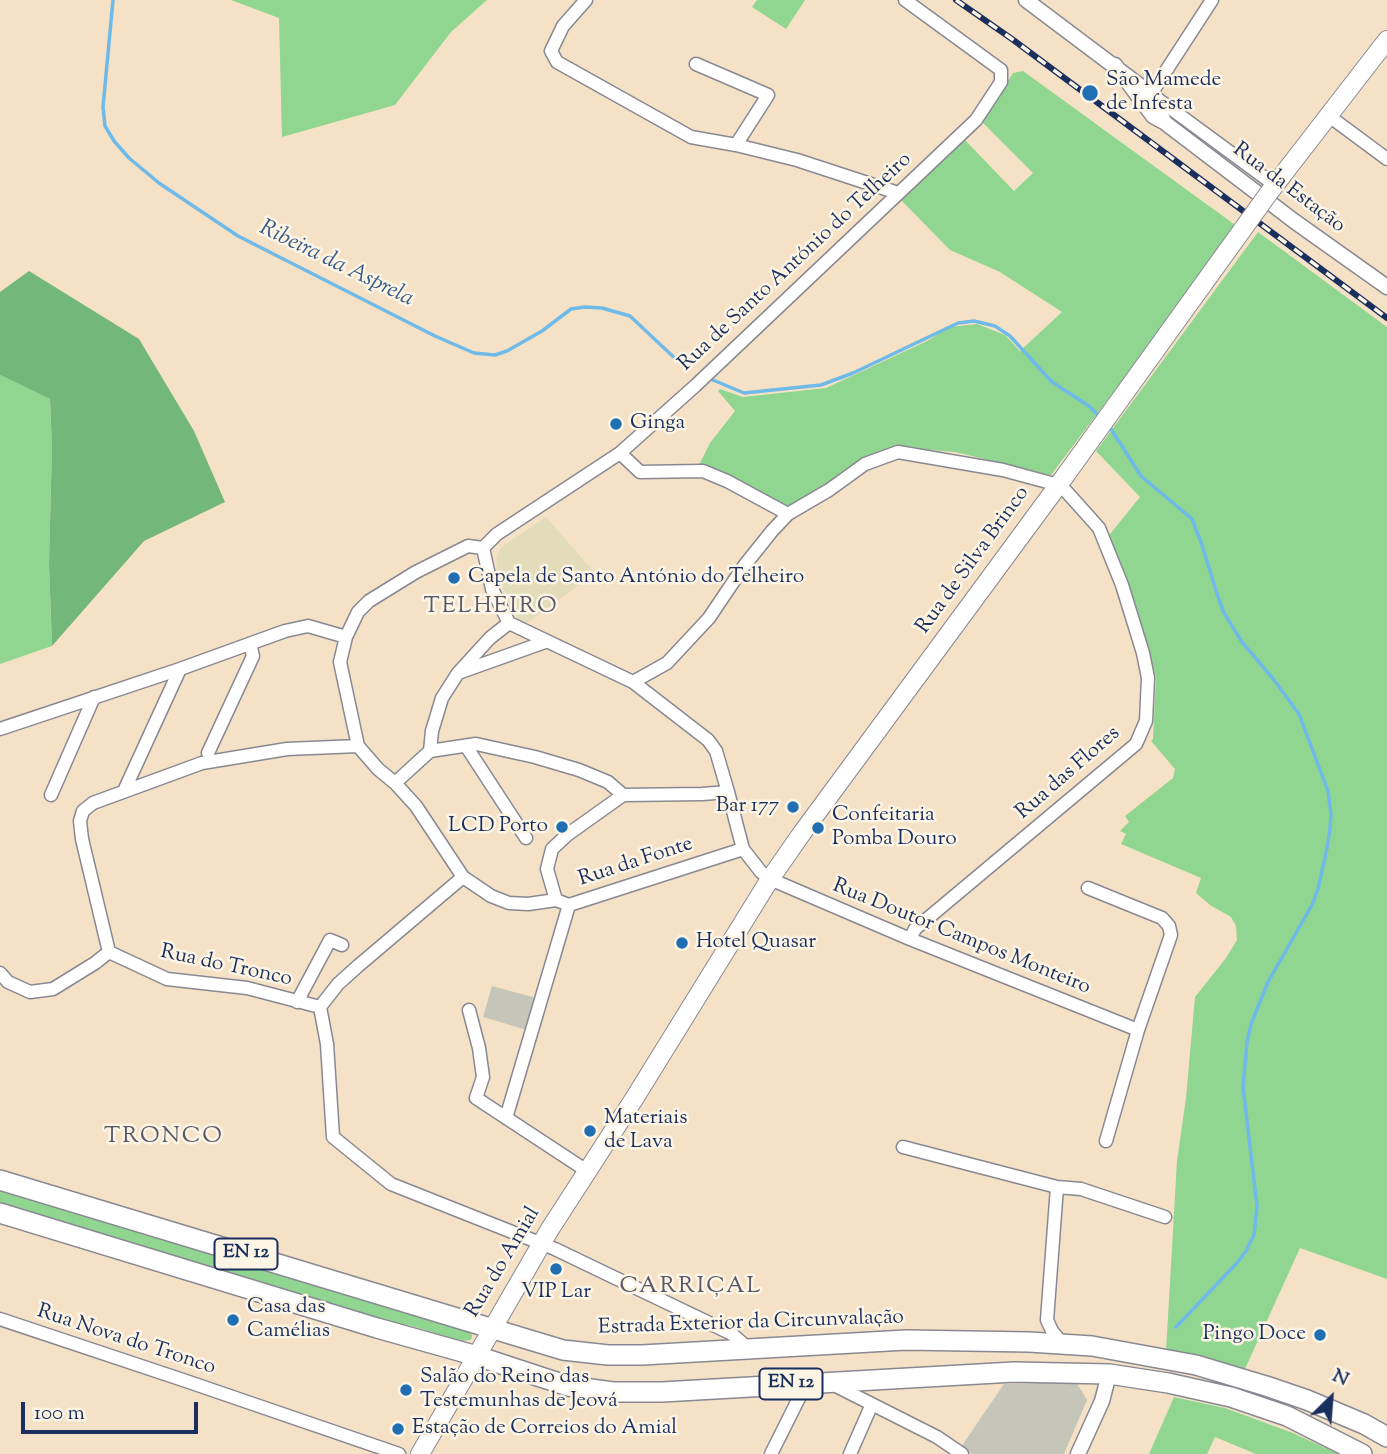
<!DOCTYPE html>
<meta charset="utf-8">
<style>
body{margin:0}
#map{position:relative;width:1387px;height:1454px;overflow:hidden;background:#f5e2c6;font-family:"Sorts Mill Goudy",serif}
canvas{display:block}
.north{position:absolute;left:1296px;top:1363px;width:70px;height:70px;-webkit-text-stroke:5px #fcf5e5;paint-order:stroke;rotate:25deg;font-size:19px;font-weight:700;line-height:28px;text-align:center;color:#1b2f5e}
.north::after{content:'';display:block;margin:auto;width:24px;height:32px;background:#1b2f5e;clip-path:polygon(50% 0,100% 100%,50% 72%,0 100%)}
.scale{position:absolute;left:21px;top:1402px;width:177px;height:32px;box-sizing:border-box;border:4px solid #1b2f5e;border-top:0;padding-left:9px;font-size:21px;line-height:24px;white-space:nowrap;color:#1b2f5e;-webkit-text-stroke:5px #fcf5e5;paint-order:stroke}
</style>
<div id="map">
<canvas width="1387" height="1454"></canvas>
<div class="north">N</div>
<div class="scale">100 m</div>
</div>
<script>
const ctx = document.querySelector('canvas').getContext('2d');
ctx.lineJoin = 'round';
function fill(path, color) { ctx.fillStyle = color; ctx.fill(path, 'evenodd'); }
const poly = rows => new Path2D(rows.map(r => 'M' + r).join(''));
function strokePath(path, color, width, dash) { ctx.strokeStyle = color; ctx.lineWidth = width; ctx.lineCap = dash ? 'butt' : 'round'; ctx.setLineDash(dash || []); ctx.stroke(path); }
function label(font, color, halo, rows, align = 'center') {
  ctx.font = font + ' "Sorts Mill Goudy",serif'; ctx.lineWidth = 5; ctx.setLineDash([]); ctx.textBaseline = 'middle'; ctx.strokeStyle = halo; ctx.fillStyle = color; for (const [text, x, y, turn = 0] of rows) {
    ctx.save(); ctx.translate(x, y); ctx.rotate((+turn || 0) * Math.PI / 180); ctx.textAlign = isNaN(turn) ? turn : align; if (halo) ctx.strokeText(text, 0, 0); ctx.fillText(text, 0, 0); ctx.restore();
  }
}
fill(poly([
 [546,517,595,573,527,623,519,620,513,611,496,571,497,556,500,549,507,543]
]), '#e2dcba');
fill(poly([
 [492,986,536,998,527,1030,483,1017],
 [1076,1382,1087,1400,1064,1454,972,1454,961,1447,1004,1384]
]), '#c5c5b8');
fill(poly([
 [231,0,487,0,451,32,395,105,282,137,279,18],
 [757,0,805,0,786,29,752,7],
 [1023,71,1238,227,1051,475,955,452,895,447,816,494,788,509,698,467,710,443,735,411,718,391,720,389,743,397,826,388,927,341,950,327,977,324,1005,335,1020,351,1062,312,1000,272,950,250,901,200,963,138,1014,191,1033,173,982,122,1013,73],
 [1258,232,1387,327,1387,1279,1300,1248,1245,1369,1166,1351,1177,1161,1186,1098,1195,997,1226,958,1237,940,1236,926,1231,917,1210,905,1196,893,1201,878,1121,844,1126,834,1120,831,1129,822,1125,816,1173,778,1175,769,1151,741,1153,739,1156,677,1106,539,1140,497,1096,451],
 [0,375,50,399,52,447,49,564,52,646,0,664],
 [0,1185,468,1330,472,1335,472,1338,470,1340,461,1341,412,1326,387,1321,0,1205],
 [1174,1397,1225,1408,1293,1433,1338,1454,1256,1454,1215,1437,1207,1454,1149,1454]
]), '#90d690');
fill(poly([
 [29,271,139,339,194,431,225,502,144,541,52,646,49,564,52,447,50,399,0,375,0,292]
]), '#74b77a');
strokePath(poly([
 [113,0,103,107,105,126,114,141,129,158,159,183,238,236,435,336,474,353,495,355,507,351,542,331,571,309,585,307,602,308,630,316,681,364],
 [713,380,744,393,821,385,853,373,958,323,974,321,995,326,1010,336,1052,382,1089,406,1097,414],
 [1111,429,1141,476,1192,519,1201,542,1219,600,1224,613,1242,642,1274,680,1299,714,1328,791,1331,814,1330,829,1327,848,1318,889,1312,905,1268,982,1251,1024,1247,1042,1243,1087,1257,1206,1254,1235,1246,1251,1237,1263,1176,1327]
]), '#6fbae8', 3.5);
const minor = poly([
 [586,0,563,26,551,51,557,62,691,137,736,145,797,160,898,193],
 [1212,0,1151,94,1276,186],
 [696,64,768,95,736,145],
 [1329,116,1387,159],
 [620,453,640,472,703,471,727,481,788,514],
 [483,548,468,546,416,572,369,601,358,612,346,637,340,662,358,746,378,769,395,783,416,806,463,877,358,966,338,984,320,1007,327,1044,333,1137,391,1184,555,1249,732,1334,749,1349],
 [483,548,497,534,620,453,695,386,976,120,1001,82,1001,70,905,0],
 [483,548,492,589,509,623],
 [458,673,490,638,509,623,633,682,708,740,716,751,728,792,743,849,761,872,770,879,910,939,1138,1030],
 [633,682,667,663,709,618,744,566,772,531,788,514,829,490,865,464,898,452,1003,470,1051,483,1065,490,1099,528,1122,585,1143,653,1148,678,1146,721,1136,744,915,929,910,939],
 [0,729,180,669,285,631,308,626,346,637],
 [466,746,526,838],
 [430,751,476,744,535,757,579,770,608,782,623,795,702,794,728,792],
 [208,753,253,656,250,644],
 [395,783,430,751,432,731,442,698,458,673,545,642],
 [124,791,180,669],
 [51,795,94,697],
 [463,877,491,896,509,903,528,904,556,900,569,905,743,849],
 [1088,888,1162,918,1169,926,1171,935,1138,1030,1106,1141],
 [556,900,547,869,552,849,567,835,623,795],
 [0,973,8,982,30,992,53,989,95,963,109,952],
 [297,1002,330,940,342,945],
 [320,1007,247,988,167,979,109,952,82,839,80,821,83,811,93,803,202,763,287,749,358,746],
 [469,1010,479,1048,483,1077,476,1098,587,1171],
 [506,1118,569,905],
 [903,1147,1057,1187],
 [0,1319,186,1381,399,1454],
 [1062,1343,1052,1331,1047,1320,1057,1187,1081,1189,1165,1217],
 [832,1384,937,1437,962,1454],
 [771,1454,806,1384],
 [850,1454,872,1404]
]);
const tertiary = poly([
 [1026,0,1151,94,1164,121],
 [1115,65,1153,116,1164,122,1294,221,1387,287],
 [1078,1454,1102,1401,1109,1374]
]);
const secondary = poly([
 [1271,190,1387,40],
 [420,1454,550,1229,634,1099,770,879,802,833,1065,476]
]);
const primary = poly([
 [0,1180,563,1350,608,1355,642,1355,906,1340,1029,1342,1092,1346,1196,1365,1266,1386,1307,1400,1364,1424,1387,1437],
 [0,1213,377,1328,477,1356,568,1386,613,1392,662,1392,1014,1372,1109,1374,1168,1383,1231,1397,1287,1416,1362,1454]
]);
strokePath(minor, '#888892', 15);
strokePath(tertiary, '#888892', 17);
strokePath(secondary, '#888892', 20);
strokePath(primary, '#888892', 22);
strokePath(minor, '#fff', 12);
strokePath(tertiary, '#fff', 14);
strokePath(secondary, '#fff', 18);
strokePath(primary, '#fff', 19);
const rail = poly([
 [956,0,1012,39,1387,318]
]);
strokePath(rail, '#1b2f5e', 6);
strokePath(rail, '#fcf5e5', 3.5, [10]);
const secondaryBridge = poly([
 [1065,476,1271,190]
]);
strokePath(secondaryBridge, '#888892', 20, []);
strokePath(secondaryBridge, '#fff', 18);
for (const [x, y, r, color] of [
 [1090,93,9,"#1f6fb2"],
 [616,424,7,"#1f6fb2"],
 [454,578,7,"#1f6fb2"],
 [793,807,7,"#1f6fb2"],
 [562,827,7,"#1f6fb2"],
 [818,828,7,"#1f6fb2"],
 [682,943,7,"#1f6fb2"],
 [590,1131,7,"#1f6fb2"],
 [556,1269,7,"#1f6fb2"],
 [233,1320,7,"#1f6fb2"],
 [1320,1335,7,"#1f6fb2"],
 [406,1390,7,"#1f6fb2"],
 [398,1429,7,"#1f6fb2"]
]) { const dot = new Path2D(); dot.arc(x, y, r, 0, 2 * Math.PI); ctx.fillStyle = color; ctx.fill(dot); strokePath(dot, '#fcf5e5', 2.5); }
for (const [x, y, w] of [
 [246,1254,63],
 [791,1384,63]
]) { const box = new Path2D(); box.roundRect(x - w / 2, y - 15.5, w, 31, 5); ctx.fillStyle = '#fcf5e5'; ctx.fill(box); strokePath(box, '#1b2f5e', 2); }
label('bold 19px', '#1b2f5e', null, [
 ["EN 12",246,1254],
 ["EN 12",791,1384]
]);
label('21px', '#1b2f5e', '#fcf5e5', [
 ["São Mamede",1106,81],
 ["de Infesta",1106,105],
 ["Ginga",630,424],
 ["Capela de Santo António do Telheiro",468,578],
 ["Bar 177",779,807,"right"],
 ["Confeitaria",832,816],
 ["Pomba Douro",832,840],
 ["LCD Porto",548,827,"right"],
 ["Hotel Quasar",696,943],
 ["Materiais",604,1119],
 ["de Lava",604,1143],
 ["VIP Lar",556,1293,"center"],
 ["Casa das",247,1308],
 ["Camélias",247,1332],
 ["Pingo Doce",1306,1335,"right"],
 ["Salão do Reino das",420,1378],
 ["Testemunhas de Jeová",420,1402],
 ["Estação de Correios do Amial",412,1429]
], 'left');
label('21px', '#1b2f5e', '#fcf5e5', [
 ["Rua da Estação",1288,189,37],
 ["Rua de Santo António do Telheiro",796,263,-43],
 ["Rua de Silva Brinco",974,561,-54],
 ["Rua das Flores",1069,774,-41],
 ["Rua da Fonte",636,863,-18],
 ["Rua Doutor Campos Monteiro",961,938,22],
 ["Rua do Tronco",226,967,12],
 ["Rua do Amial",504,1263,-59],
 ["Estrada Exterior da Circunvalação",751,1324,-2],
 ["Rua Nova do Tronco",126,1341,18]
]);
label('italic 23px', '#345987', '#fcf5e5', [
 ["Ribeira da Asprela",336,265,26]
]);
ctx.letterSpacing = '2px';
label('23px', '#5c5867', '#fcf5e5', [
 ["TELHEIRO",491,608],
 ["TRONCO",164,1138],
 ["CARRIÇAL",691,1288]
]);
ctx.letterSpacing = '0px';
</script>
